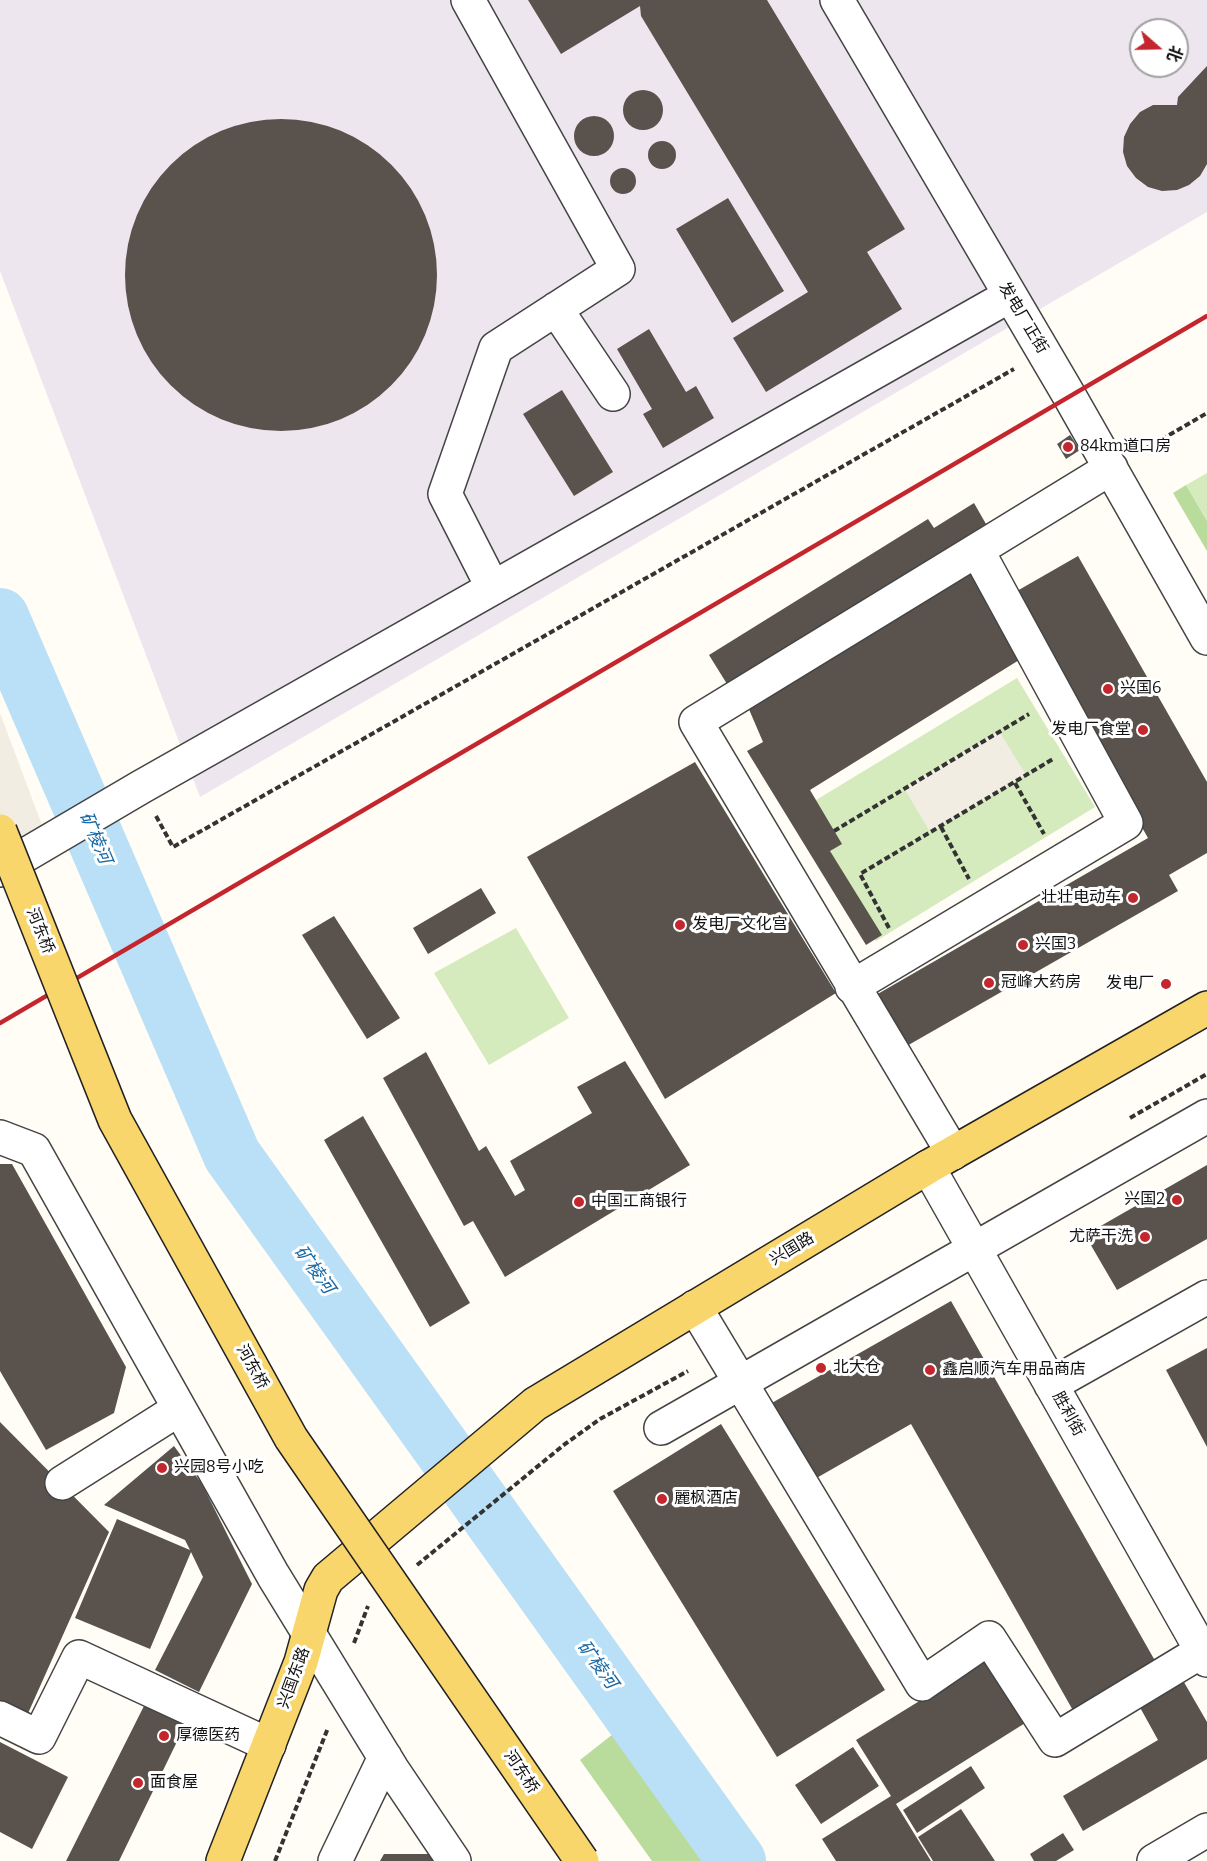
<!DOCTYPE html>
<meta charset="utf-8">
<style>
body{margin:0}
#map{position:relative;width:1207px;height:1861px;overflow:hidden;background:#fffdf5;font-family:Bitter,"Noto Sans SC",serif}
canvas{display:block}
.north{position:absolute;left:1129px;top:18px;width:60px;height:60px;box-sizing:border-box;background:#fff;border:2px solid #a0a0a0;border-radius:50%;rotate:110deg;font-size:16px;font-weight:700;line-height:24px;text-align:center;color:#111}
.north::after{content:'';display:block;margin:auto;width:21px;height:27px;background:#c4262e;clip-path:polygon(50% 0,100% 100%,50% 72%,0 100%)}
</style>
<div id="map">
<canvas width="1207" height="1861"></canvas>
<div class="north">北</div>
</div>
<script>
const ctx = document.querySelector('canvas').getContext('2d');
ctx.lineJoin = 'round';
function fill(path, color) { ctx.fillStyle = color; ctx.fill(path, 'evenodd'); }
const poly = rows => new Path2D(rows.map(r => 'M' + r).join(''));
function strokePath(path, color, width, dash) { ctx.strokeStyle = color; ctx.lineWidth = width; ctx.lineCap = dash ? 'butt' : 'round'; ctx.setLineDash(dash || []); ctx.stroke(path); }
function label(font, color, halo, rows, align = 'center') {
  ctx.font = font + ' Bitter,"Noto Sans SC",serif'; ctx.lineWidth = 6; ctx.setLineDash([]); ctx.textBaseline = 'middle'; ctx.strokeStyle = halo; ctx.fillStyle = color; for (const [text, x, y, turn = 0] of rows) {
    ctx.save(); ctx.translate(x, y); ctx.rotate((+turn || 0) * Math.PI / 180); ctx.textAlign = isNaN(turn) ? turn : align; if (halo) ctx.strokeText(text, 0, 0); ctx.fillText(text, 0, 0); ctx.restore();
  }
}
fill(poly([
 [0,0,1207,0,1207,212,200,797,0,271],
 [1141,30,1177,30,1177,66,1141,66]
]), '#eee6ef');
fill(poly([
 [1207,473,1207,521,1186,485],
 [1017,678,1095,807,876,941,798,811],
 [516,928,569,1018,489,1065,434,973]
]), '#d5ebbd');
fill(poly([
 [1186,485,1207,521,1207,551,1173,493],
 [613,1734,704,1861,652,1861,580,1760]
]), '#b9dc9c');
fill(poly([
 [0,713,45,833,0,859],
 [999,731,1026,775,930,832,904,788]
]), '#f1ede2');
strokePath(poly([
 [0,617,232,1155,737,1861]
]), '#b9e0f7', 58);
fill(poly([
 [528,0,767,0,905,229,867,252,902,309,766,392,733,338,808,292,641,16,640,6,561,54],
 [1207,66,1207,164,1200,176,1189,185,1177,190,1162,191,1148,187,1136,178,1127,166,1123,152,1124,137,1130,124,1140,112,1153,105,1177,105,1178,97],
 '623 110a20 20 0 1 1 40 0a20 20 0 1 1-40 0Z',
 '574 136a20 20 0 1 1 40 0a20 20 0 1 1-40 0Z',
 '125 275a156 156 0 1 1 312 0a156 156 0 1 1-312 0Z',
 '648 155a14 14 0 1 1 28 0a14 14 0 1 1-28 0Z',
 '610 181a13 13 0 1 1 26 0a13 13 0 1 1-26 0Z',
 [728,198,784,291,732,323,676,229],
 [649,329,686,392,696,386,714,418,663,448,643,414,652,409,617,349],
 [562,390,613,472,574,496,523,414],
 [1070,435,1080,450,1066,459,1057,444],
 [974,503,986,524,727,684,709,655,928,519,934,528],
 [1078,556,1207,782,1207,853,1169,875,1178,891,898,1051,869,999,1148,838,1010,595],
 [978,568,1032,652,810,790,842,844,830,851,882,935,866,945,747,751,763,742,748,707],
 [695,762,836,993,665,1099,527,857],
 [481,888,496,913,428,954,413,928],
 [334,916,400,1018,367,1039,302,935],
 [426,1052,479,1151,486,1146,515,1196,525,1190,510,1161,592,1113,577,1087,625,1061,690,1165,505,1277,473,1221,464,1226,383,1078],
 [363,1116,470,1303,430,1327,324,1140],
 [0,1164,12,1164,126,1367,114,1413,46,1450,0,1371],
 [1207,1165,1207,1239,1117,1290,1085,1235],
 [951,1301,1158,1666,1075,1714,911,1424,813,1480,770,1404],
 [1207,1348,1207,1447,1166,1370],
 [0,1422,109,1532,25,1720,0,1708],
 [721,1424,885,1690,777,1757,613,1491],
 [174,1446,202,1484,252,1584,199,1692,155,1670,203,1577,191,1552,150,1649,75,1618,117,1519,190,1550,185,1540,104,1505],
 [991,1657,1030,1720,896,1804,931,1861,836,1861,822,1839,891,1796,856,1740],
 [1181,1677,1207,1722,1207,1759,1083,1831,1063,1796,1158,1740,1137,1702],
 [147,1700,188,1719,119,1861,66,1861],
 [0,1742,68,1777,32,1849,0,1832],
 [853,1747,879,1786,821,1824,795,1785],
 [971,1766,985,1788,917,1833,903,1810],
 [961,1809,995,1861,933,1861,918,1837],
 [1063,1833,1074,1850,1056,1861,1034,1861,1030,1854],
 [384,1854,435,1854,440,1861,380,1861]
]), '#5a524d');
const minor = poly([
 [468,0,618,269,496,348,445,494,493,588],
 [837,0,1070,397,1207,638],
 [556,309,613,394],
 [0,870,141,787,1009,296],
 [852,987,1126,823,977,550],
 [0,1137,34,1150,273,1575,392,1769,454,1861],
 [953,1153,696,722,1111,468],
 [928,1167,1207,1660],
 [695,1307,922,1684,989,1638,1055,1740,1202,1651],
 [1051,1385,1207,1297],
 [661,1428,1207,1116],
 [62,1483,179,1409],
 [0,1718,39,1737,79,1657,269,1745],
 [335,1861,385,1757],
 [1154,1861,1207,1830]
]);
const major = poly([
 [223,1861,301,1662,321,1590,328,1578,535,1404,928,1167,1207,1008]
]);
strokePath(minor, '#444', 36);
strokePath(major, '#222', 36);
strokePath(poly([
 [1138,453,1207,413],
 [1015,783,1044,834],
 [156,816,173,847,1014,369],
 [941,827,969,879],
 [834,831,1029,714],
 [889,928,860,874,1053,759],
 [1130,1118,1207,1074],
 [417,1565,565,1444,600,1419,688,1371],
 [354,1643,368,1606],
 [275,1861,328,1728]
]), '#333', 4, [6, 3]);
strokePath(minor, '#fff', 33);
strokePath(major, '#f9d66b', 33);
strokePath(poly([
 [0,1023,1207,316]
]), '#c4262e', 4.5);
const majorBridge = poly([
 [0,831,115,1120,291,1438,582,1861]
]);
strokePath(majorBridge, '#222', 36, []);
strokePath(majorBridge, '#f9d66b', 33);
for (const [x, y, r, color] of [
 [1068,447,6,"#c4262e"],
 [1108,689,6,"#c4262e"],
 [1143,730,6,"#c4262e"],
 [1133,898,6,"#c4262e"],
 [680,925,6,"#c4262e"],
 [1023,945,6,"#c4262e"],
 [989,983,6,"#c4262e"],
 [1166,984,6,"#c4262e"],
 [1177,1200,6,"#c4262e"],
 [579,1202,6,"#c4262e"],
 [1145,1237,6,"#c4262e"],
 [821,1368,6,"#c4262e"],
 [930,1370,6,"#c4262e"],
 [162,1468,6,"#c4262e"],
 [662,1499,6,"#c4262e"],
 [164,1736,6,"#c4262e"],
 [138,1783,6,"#c4262e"]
]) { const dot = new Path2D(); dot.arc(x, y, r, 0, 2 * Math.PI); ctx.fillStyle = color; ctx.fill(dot); strokePath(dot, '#fff', 2); }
label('16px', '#111', '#fff', [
 ["发电厂正街",1023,318,59],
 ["河东桥",40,931,68],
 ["兴国路",792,1249,-31],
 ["河东桥",252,1367,61],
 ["胜利街",1068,1414,61],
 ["兴国东路",294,1678,-70],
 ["河东桥",521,1772,56]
]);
label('16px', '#111', '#fff', [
 ["84km道口房",1080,447],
 ["兴国6",1120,689],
 ["发电厂食堂",1131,730,"right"],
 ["壮壮电动车",1121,898,"right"],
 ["发电厂文化宫",692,925],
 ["兴国3",1035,945],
 ["冠峰大药房",1001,983],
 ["发电厂",1154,984,"right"],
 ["兴国2",1165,1200,"right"],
 ["中国工商银行",591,1202],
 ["尤萨干洗",1133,1237,"right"],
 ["北大仓",833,1368],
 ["鑫启顺汽车用品商店",942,1370],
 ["兴园8号小吃",174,1468],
 ["麗枫酒店",674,1499],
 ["厚德医药",176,1736],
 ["面食屋",150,1783]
], 'left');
label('italic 18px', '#1768a6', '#fff', [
 ["矿棱河",95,838,67],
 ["矿棱河",314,1270,54],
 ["矿棱河",597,1665,54]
]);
</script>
